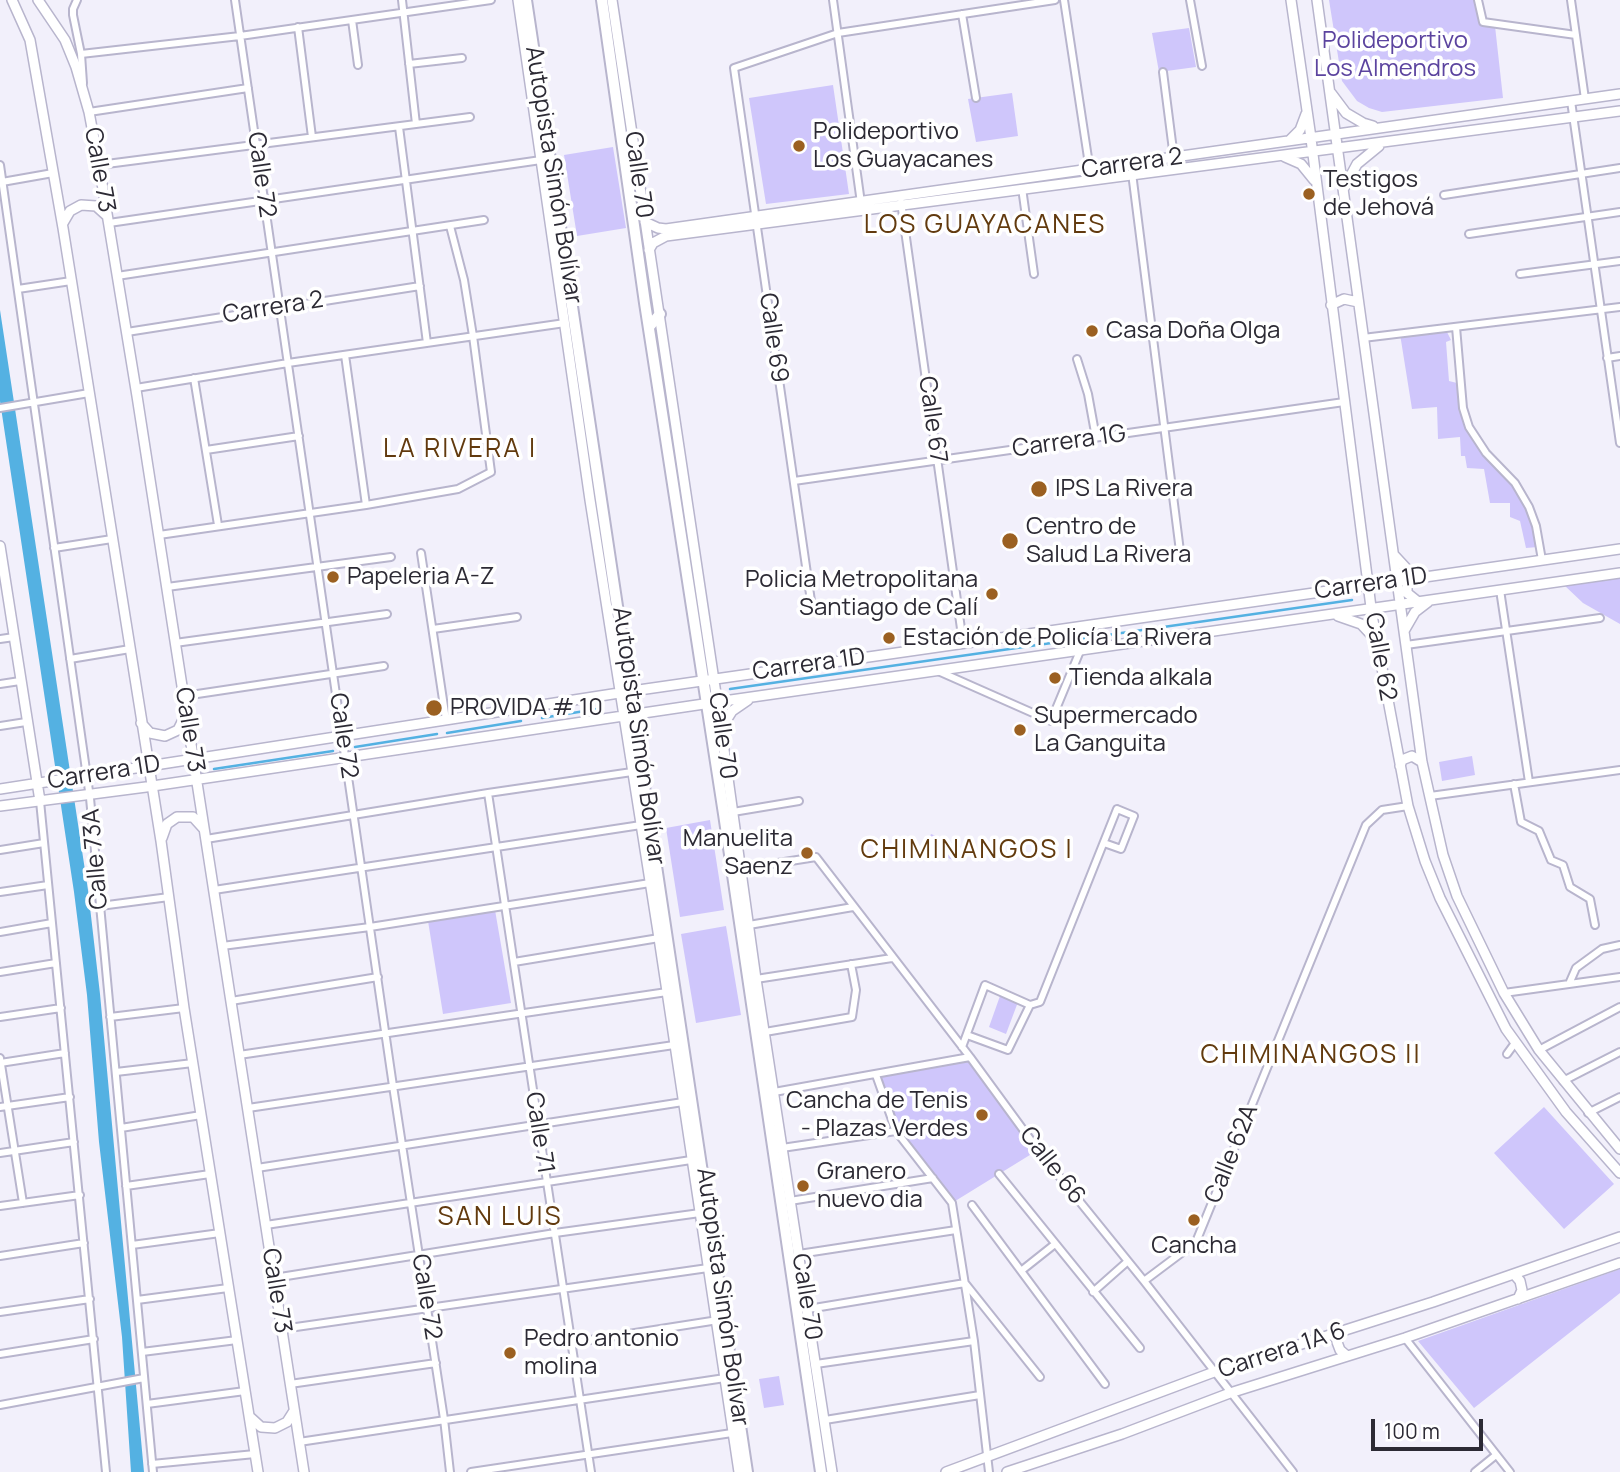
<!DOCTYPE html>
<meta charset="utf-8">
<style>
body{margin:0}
#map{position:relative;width:1620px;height:1472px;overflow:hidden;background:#f2f0fb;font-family:Manrope,sans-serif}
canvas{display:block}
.scale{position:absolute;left:1371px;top:1419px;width:112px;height:32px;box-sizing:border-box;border:4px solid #2c2a34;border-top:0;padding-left:9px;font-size:21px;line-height:24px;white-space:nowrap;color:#2c2a34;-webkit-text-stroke:5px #fff;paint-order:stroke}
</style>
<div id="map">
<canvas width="1620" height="1472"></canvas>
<div class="scale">100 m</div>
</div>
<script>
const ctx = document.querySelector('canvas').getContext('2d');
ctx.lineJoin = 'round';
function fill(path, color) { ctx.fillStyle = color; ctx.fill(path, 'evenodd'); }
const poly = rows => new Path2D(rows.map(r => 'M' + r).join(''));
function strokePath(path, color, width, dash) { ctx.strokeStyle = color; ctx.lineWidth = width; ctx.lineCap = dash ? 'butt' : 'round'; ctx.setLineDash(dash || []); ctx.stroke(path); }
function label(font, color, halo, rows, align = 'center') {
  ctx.font = font + ' Manrope,sans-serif'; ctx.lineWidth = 7; ctx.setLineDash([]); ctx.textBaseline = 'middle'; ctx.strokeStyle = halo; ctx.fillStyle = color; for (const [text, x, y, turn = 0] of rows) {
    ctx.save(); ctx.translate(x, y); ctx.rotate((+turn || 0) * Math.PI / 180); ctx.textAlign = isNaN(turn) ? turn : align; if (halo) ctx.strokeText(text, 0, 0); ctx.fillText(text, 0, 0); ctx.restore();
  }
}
fill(poly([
 [1329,0,1477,0,1483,22,1495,26,1503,98,1382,112,1369,108,1357,101,1342,81],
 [1189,28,1196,67,1159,72,1152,33],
 [833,85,849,194,766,204,749,98],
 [1012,93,1018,136,976,142,968,99],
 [613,147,626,228,577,236,564,155],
 [1446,330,1451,340,1446,342,1449,381,1461,384,1466,417,1473,434,1515,483,1533,515,1538,547,1526,548,1520,521,1510,517,1510,503,1490,503,1484,469,1467,468,1465,456,1461,456,1460,437,1438,439,1437,407,1412,409,1400,334],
 [1620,577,1620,624,1583,603,1564,585],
 [1472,756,1475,775,1442,781,1439,762],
 [710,820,724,910,680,917,666,828],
 [931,834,961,846,955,861,925,848],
 [495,910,511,1003,443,1014,428,921],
 [726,926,741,1015,696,1023,681,934],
 [1000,996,1018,1002,1006,1034,989,1027],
 [970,1057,1038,1150,952,1203,896,1131,876,1075],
 [1544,1107,1614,1184,1564,1229,1494,1153],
 [1620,1269,1620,1293,1474,1408,1418,1341],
 [779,1376,784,1405,764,1408,759,1379]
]), '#cfc6fb');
fill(poly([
 [0,310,88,890,100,994,144,1472,131,1472,122,1337,99,1142,87,995,74,892,0,401]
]), '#54b1e2');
strokePath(poly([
 [730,689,1352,600],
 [542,718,603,708],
 [447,733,521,721],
 [355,747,437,734],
 [214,769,333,751]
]), '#54b1e2', 2.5);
const street = poly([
 [77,0,73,9,73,15,81,54,83,83],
 [235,0,393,1086,444,1419,450,1472],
 [402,0,416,124],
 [833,0,861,203],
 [1064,0,1090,171],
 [1190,0,1202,66],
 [1478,0,1483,22,1576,35],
 [1571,0,1585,99],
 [962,14,976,98],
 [352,20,358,65],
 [298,27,312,137],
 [81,54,240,36,491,0],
 [409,64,462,58],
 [1163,72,1174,158],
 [1571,101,1620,443],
 [89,112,248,88],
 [399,127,427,343],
 [0,165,90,798,153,1472],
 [99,165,470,117],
 [1132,173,1181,559],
 [2,182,53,173],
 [1022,188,1034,274],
 [1444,195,1620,168],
 [901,202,963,643],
 [109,223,541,160],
 [1469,234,1620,212],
 [1520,274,1620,261],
 [117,276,484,220],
 [18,289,71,281],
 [1456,327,1463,408,1469,427,1486,453,1515,483,1529,507,1536,526,1542,560],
 [127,332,420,286],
 [1363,338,1620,307],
 [345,355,366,505],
 [1607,358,1620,356],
 [1077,359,1088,394,1096,438],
 [194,378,218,525],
 [136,388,288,363,565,323],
 [0,408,89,393],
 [206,450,299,436],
 [794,481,1344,402],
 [159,535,366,505,458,489,491,472,473,336,464,280,450,226],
 [54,548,112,539],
 [421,553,446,720],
 [167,587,391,557],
 [1500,590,1529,782],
 [812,608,734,68,838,33,1055,0],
 [433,629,517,617],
 [0,639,14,637],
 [175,643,387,614],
 [1406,645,1600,618],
 [70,659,130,649],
 [938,671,1051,721,1080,651],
 [0,684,20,681],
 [184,696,384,666],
 [0,726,26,722],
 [1514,784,1521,822,1539,831,1551,860,1563,865,1570,887,1590,899,1595,925],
 [488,793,591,1472],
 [1430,796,1620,770],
 [40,801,106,1472],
 [733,812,799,801],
 [206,839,488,793,632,772],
 [0,850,44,843],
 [740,869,816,857,970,1057,1038,1150,1144,1281,1293,1472],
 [214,890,641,825],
 [0,892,48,885],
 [100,906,169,897],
 [749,925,853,907],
 [0,932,52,923],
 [222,946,370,927,650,883],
 [514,962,659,938],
 [0,972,56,963],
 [756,979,892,958],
 [1569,984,1576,968,1602,949,1620,945],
 [1504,993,1620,977],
 [231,1001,378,977],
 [0,1017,61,1008],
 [110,1017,184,1008],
 [765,1032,852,1017,856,990,851,964],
 [967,1035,1008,1050,1030,1005],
 [962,1047,985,985,1030,1005,1040,1002,1117,809,1134,816,1121,849,1104,843],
 [1539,1050,1620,1007],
 [1507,1054,1515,1043],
 [239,1055,667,992],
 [0,1058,23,1203],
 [0,1063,65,1053],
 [116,1072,193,1063],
 [876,1075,896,1131,952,1203,974,1341,989,1472],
 [1563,1081,1620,1052],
 [774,1092,970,1057],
 [0,1107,70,1097],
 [248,1108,674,1045],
 [1588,1113,1620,1097],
 [121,1128,201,1115],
 [782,1148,896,1131],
 [0,1153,74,1142],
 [257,1168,683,1102],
 [999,1174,1140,1348],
 [126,1186,210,1174],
 [790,1201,933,1178],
 [972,1205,1105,1384],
 [0,1206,80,1195],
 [266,1225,691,1160],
 [132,1245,220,1233],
 [799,1254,956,1230],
 [0,1256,84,1243],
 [1021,1271,1055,1244],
 [274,1278,555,1233,700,1213],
 [1144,1281,1196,1242,1366,825,1382,810,1408,806],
 [1093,1292,1128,1261],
 [137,1300,228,1288],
 [808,1309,965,1283,1040,1377],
 [0,1312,90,1299],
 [282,1329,708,1268],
 [1405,1338,1510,1472],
 [571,1343,718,1320],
 [142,1352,237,1340],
 [0,1354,94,1339],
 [816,1364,974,1341],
 [290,1384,436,1363],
 [147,1404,245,1391],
 [0,1405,144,1378],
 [825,1420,980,1395],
 [299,1442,725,1378],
 [152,1464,255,1454],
 [471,1472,732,1433],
 [1475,1472,1496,1455]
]);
const secondary = poly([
 [12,0,30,40,63,228,161,841,184,1008,258,1472],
 [38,0,65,40,76,67,89,112,99,165,137,396,304,1472],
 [518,0,590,500,659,938,739,1472],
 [612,0,719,714,756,979,832,1472],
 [1291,0,1310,131,1372,615,1408,806,1425,861,1440,898,1506,1029,1566,1112,1620,1173],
 [1317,0,1422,762,1443,855,1457,896,1504,993,1539,1050,1620,1149],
 [1331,93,1346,113,1363,123,1373,126],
 [1290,140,1300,130,1306,114],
 [1285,157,1301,164,1314,180],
 [1344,188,1357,164,1379,146],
 [645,222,658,228,666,229,1620,94],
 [63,223,70,211,81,205,96,206,106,215],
 [649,250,653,243,666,236,1620,111],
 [1331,305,1344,299,1358,302],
 [0,546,40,801],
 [1394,555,1407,569,1422,575],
 [1413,578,1407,584,1407,593,1417,601],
 [1338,616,1361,624,1375,639],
 [1404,631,1415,612,1428,602],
 [141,723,150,733,165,736,178,730,185,716],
 [722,727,732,711,748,700],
 [1400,766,1402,760,1412,756,1422,762],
 [0,789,632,691,1620,549],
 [0,806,146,787,724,701,1620,573],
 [162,838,167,824,177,817,193,817,203,828],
 [1514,1274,1520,1281,1522,1290,1518,1299],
 [1339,1332,1337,1342,1340,1350,1347,1356],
 [250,1417,261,1427,275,1428,287,1422,294,1411],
 [946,1472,1214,1372,1433,1302,1620,1237],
 [1007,1472,1122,1434,1230,1393,1405,1338,1620,1263]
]);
const highway = poly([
 [526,0,747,1472],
 [602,0,645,303,724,814,821,1472],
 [631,186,637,167],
 [649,327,660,314]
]);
strokePath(street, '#b8b5cd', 10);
strokePath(secondary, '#b8b5cd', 12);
strokePath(highway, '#b8b5cd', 14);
strokePath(street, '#fff', 6);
strokePath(secondary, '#fff', 9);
strokePath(highway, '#fff', 10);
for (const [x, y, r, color] of [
 [799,146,7,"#9b6021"],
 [1309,194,7,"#9b6021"],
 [1092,331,7,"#9b6021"],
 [1039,489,9,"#9b6021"],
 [1010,541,9,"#9b6021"],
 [333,577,7,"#9b6021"],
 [992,594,7,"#9b6021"],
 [889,638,7,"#9b6021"],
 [1055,678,7,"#9b6021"],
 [434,708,9,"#9b6021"],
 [1020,730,7,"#9b6021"],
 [807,853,7,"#9b6021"],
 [982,1115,7,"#9b6021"],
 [803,1186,7,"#9b6021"],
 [1194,1220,7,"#9b6021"],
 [510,1353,7,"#9b6021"]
]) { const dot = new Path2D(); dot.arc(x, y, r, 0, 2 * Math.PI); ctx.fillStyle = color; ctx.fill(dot); strokePath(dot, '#fff', 2.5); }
label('24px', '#5c449f', '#fff', [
 ["Polideportivo",1395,41],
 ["Los Almendros",1395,69]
]);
label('24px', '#2c2a34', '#fff', [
 ["Polideportivo",813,132],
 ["Los Guayacanes",813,160],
 ["Testigos",1323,180],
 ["de Jehová",1323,208],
 ["Casa Doña Olga",1106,331],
 ["IPS La Rivera",1055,489],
 ["Centro de",1026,527],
 ["Salud La Rivera",1026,555],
 ["Papeleria A-Z",347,577],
 ["Policia Metropolitana",978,580,"right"],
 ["Santiago de Calí",978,608,"right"],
 ["Estación de Policía La Rivera",903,638],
 ["Tienda alkala",1069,678],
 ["PROVIDA # 10",450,708],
 ["Supermercado",1034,716],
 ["La Ganguita",1034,744],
 ["Manuelita",793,839,"right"],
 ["Saenz",793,867,"right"],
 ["Cancha de Tenis",968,1101,"right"],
 ["- Plazas Verdes",968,1129,"right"],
 ["Granero",817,1172],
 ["nuevo dia",817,1200],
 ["Cancha",1194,1246,"center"],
 ["Pedro antonio",524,1339],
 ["molina",524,1367]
], 'left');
label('24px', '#2c2a34', '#fff', [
 ["Carrera 2",1132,164,-8],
 ["Calle 73",99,170,80],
 ["Calle 72",261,175,82],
 ["Autopista Simón Bolívar",553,175,81],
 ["Calle 70",638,175,82],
 ["Carrera 2",273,308,-9],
 ["Calle 69",773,338,82],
 ["Calle 67",932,420,82],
 ["Carrera 1G",1069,442,-8],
 ["Carrera 1D",1371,584,-8],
 ["Calle 62",1380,657,80],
 ["Carrera 1D",809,665,-8],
 ["Calle 73",189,730,81],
 ["Calle 72",343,736,82],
 ["Autopista Simón Bolívar",638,736,82],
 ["Calle 70",722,736,82],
 ["Carrera 1D",104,773,-9],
 ["Calle 73A",96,859,-95],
 ["Calle 71",539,1133,81],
 ["Calle 62A",1232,1154,-68],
 ["Calle 66",1052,1166,52],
 ["Calle 73",276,1291,81],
 ["Calle 72",426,1297,81],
 ["Autopista Simón Bolívar",722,1297,82],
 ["Calle 70",806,1297,81],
 ["Carrera 1A 6",1282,1351,-18]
]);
ctx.letterSpacing = '2px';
label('26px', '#623a0e', '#fff', [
 ["LOS GUAYACANES",985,226],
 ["LA RIVERA I",460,450],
 ["CHIMINANGOS I",967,851],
 ["CHIMINANGOS II",1311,1056],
 ["SAN LUIS",500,1218]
]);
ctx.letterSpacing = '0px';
</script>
